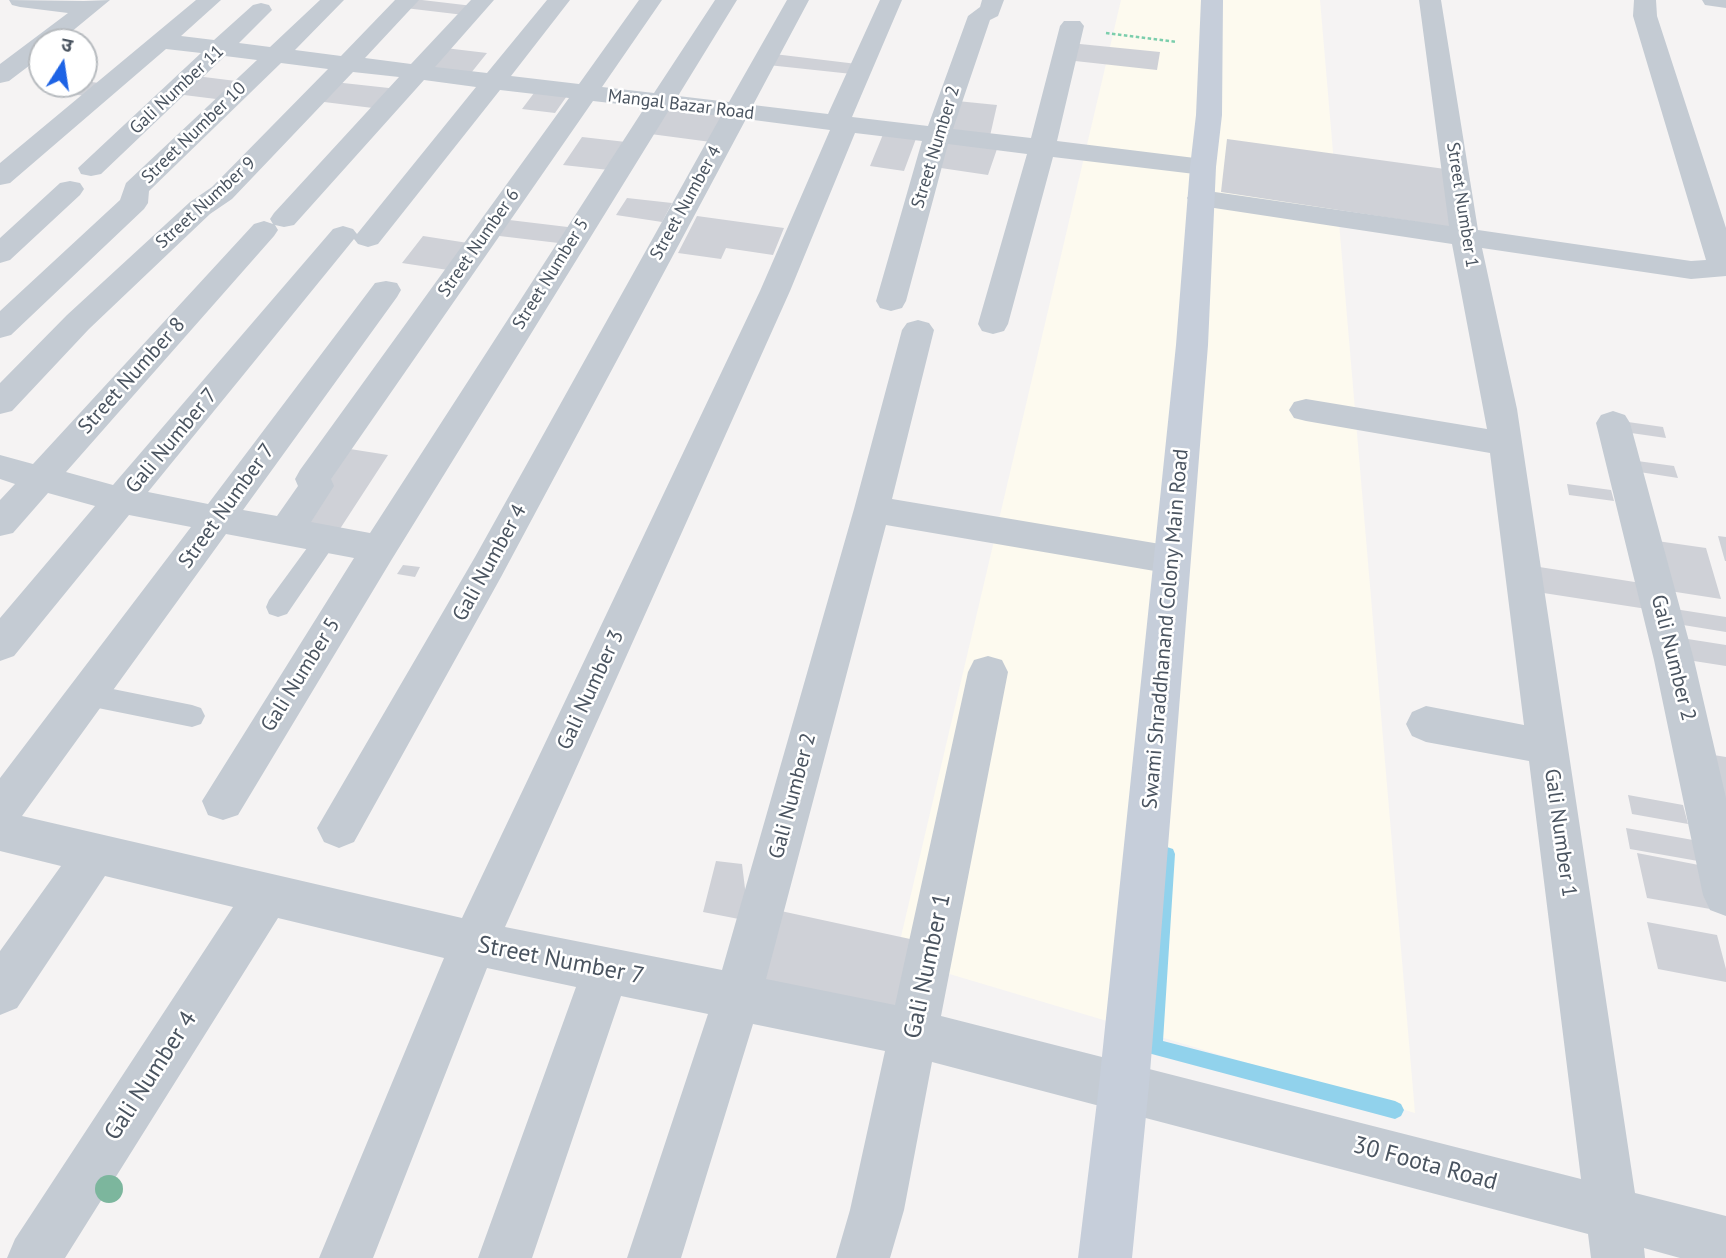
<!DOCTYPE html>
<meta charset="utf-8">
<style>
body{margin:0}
#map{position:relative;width:1726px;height:1258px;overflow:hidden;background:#f5f3f3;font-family:"PT Sans","Noto Sans Devanagari",sans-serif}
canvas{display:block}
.north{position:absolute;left:28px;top:28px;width:70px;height:70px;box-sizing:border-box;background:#fff;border:2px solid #b7bbbf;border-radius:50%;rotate:12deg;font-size:19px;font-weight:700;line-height:28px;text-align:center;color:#4a5460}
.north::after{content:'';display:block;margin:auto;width:24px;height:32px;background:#1d63e5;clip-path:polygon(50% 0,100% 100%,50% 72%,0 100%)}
</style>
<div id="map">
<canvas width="1726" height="1258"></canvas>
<div class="north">उ</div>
</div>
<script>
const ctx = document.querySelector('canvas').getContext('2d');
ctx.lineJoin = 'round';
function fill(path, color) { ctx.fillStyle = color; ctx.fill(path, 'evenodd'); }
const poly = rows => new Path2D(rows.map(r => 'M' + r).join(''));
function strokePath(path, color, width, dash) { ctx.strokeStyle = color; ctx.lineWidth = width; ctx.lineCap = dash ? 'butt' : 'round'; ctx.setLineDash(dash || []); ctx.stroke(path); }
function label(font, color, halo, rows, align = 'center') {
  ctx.font = font + ' "PT Sans",sans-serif'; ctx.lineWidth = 5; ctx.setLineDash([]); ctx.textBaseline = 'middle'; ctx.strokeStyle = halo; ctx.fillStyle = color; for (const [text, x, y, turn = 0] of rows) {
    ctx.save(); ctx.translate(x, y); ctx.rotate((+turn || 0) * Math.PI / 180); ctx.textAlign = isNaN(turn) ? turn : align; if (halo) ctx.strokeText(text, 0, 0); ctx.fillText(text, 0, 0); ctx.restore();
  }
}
fill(poly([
 [1121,0,1320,0,1415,1113,896,958]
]), '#fdfaef');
fill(poly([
 [1167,847,1173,849,1175,854,1163,1041,1395,1101,1401,1104,1404,1110,1401,1116,1395,1119,1148,1053,1145,1047,1159,854,1161,849,1167,847]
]), '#91d2ec');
fill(poly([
 [413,0,422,0,473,6,464,15,405,8],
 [1070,43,1160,52,1157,70,1066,60],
 [445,48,487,53,471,73,429,68],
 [774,54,857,64,852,74,768,65],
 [196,76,244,82,224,100,176,94],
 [84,81,99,83,85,96,64,93,75,84,84,84],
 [334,82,398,89,381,109,316,101],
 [537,89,569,93,555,113,522,109],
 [957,101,997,105,990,136,949,131],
 [659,106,727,114,711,142,643,133],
 [884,132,917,136,904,171,870,166],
 [582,137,626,142,609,170,563,165],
 [1227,139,1445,169,1450,227,1221,192],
 [945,141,997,149,988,175,934,167],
 [627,198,672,203,662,222,616,215],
 [697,216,784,228,773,255,726,248,721,259,678,253],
 [501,219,576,228,567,244,491,235],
 [423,236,468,243,448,270,402,263],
 [1621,421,1663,427,1666,438,1624,432],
 [350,449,388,455,336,535,296,527],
 [1630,460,1674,466,1678,478,1633,471],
 [1567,484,1611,490,1614,501,1569,495],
 [1718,536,1726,537,1726,561,1725,561],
 [1650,540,1706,548,1721,599,1663,590],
 [403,565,420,567,415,577,397,574],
 [1533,566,1641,583,1647,609,1537,592],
 [1668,608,1726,617,1726,632,1671,623],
 [1675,637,1726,645,1726,666,1681,659],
 [1701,753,1726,757,1726,798,1712,795],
 [1628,795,1683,805,1688,824,1632,814],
 [1626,828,1693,840,1698,861,1630,849],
 [1637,853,1704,866,1716,910,1647,898],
 [716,861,742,864,749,921,703,912],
 [767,908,924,942,910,1015,747,979],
 [1647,922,1717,935,1726,969,1726,982,1658,969]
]), '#cfd1d7');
strokePath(poly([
 [1106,33,1177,42]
]), '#7bceac', 2.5, [3.5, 2.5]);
fill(poly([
 [326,530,334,533,338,539,334,545,287,614,278,617,269,614,266,607,269,600,318,533,326,530],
 [88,684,192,705,201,708,205,716,201,724,192,727,88,706,79,703,75,695,79,687,88,684]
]), '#c4cbd3');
fill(poly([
 [9,0,84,1,110,0,59,42,42,42,42,56,9,81,0,83,0,64,68,13,20,7,12,5,9,0],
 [196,0,221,0,181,36,214,40,253,5,261,3,269,5,272,10,239,43,270,47,320,0,344,0,295,50,341,56,395,0,419,0,365,58,411,64,471,0,494,0,435,67,487,73,547,0,570,0,511,76,579,84,639,0,662,0,602,87,654,93,715,0,737,0,678,96,729,102,787,0,809,0,753,105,828,114,880,0,902,0,852,117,928,126,968,16,980,7,982,0,1004,0,998,16,990,20,953,129,1031,138,1060,26,1064,21,1080,21,1084,26,1057,141,1203,159,1213,161,1216,167,1213,173,1203,175,1053,157,1008,324,1004,331,993,334,982,331,978,324,1027,154,948,144,906,301,902,308,891,311,880,308,876,301,922,141,855,133,790,291,505,927,722,970,854,509,902,330,907,323,918,320,929,323,934,330,892,499,1172,546,1185,550,1190,560,1185,570,1172,574,886,525,766,979,895,1005,968,672,974,660,988,656,1002,660,1008,672,941,1016,1581,1179,1529,761,1426,742,1412,736,1406,724,1412,712,1426,706,1524,725,1490,453,1306,421,1294,418,1289,410,1294,402,1306,399,1487,429,1452,244,1201,206,1191,204,1187,198,1191,192,1201,190,1449,226,1419,0,1441,0,1478,230,1691,261,1706,260,1633,16,1634,0,1656,0,1657,16,1726,228,1726,276,1691,279,1482,248,1517,409,1635,1193,1726,1216,1726,1258,1680,1258,1644,1248,1645,1258,1591,1258,1588,1234,932,1062,904,1210,890,1258,836,1258,850,1210,885,1051,753,1024,681,1258,627,1258,708,1014,621,996,532,1258,478,1258,576,987,487,968,373,1258,319,1258,444,958,278,918,65,1258,7,1258,15,1239,233,907,105,876,17,1008,0,1015,0,951,61,866,0,851,0,778,191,527,129,515,14,656,0,661,0,618,95,506,48,493,13,533,0,536,0,500,15,484,0,479,0,455,33,464,254,224,264,221,273,224,270,219,274,213,399,77,353,72,232,199,210,214,89,329,12,411,0,414,0,383,67,315,190,202,212,187,328,69,281,63,149,191,148,203,144,209,11,335,0,338,0,311,120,200,126,183,257,60,225,56,101,174,91,176,81,174,78,168,201,53,166,49,10,183,0,185,0,163,196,0],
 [424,80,476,87,357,234,353,229,343,226,333,229,113,485,66,472,274,236,278,230,275,225,284,227,294,225,424,80],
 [500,90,569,98,300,470,295,479,298,486,277,516,243,510,397,297,401,290,397,283,386,281,375,283,208,504,148,492,354,239,358,244,368,247,378,244,500,90],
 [593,101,645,107,370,533,311,522,334,486,331,479,593,101],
 [669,110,721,116,475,557,317,828,324,842,339,848,354,842,501,577,746,119,830,130,760,291,462,918,22,816,226,534,354,558,202,801,208,815,223,820,238,815,392,559,669,110],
 [1702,0,1726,0,1726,8,1705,5,1702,0],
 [70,181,80,183,84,189,80,195,10,260,0,263,0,238,60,183,70,181],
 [1613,411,1625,415,1630,423,1694,660,1726,798,1726,916,1710,910,1703,895,1654,660,1596,423,1601,415,1613,411]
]), '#c4cbd3');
fill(poly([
 [1201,0,1223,0,1222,115,1216,167,1208,345,1149,1085,1132,1258,1078,1258,1099,1085,1176,345,1190,167,1196,115,1201,0]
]), '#c6ceda');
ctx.fillStyle = '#7cb69d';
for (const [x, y] of [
 [109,1189]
]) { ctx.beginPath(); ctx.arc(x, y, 14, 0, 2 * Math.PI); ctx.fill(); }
label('18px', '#4a5460', '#fff', [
 ["Gali Number 11",177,90,-43],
 ["Mangal Bazar Road",681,105,7],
 ["Street Number 10",194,133,-44],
 ["Street Number 2",936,147,-73],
 ["Street Number 9",206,203,-42],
 ["Street Number 4",686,203,-61],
 ["Street Number 1",1462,205,81],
 ["Street Number 6",479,243,-55],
 ["Street Number 5",551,274,-58]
]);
label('21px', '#4a5460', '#fff', [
 ["Street Number 8",132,376,-48],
 ["Gali Number 7",172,441,-50],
 ["Street Number 7",227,506,-54],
 ["Gali Number 4",490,563,-61],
 ["Swami Shraddhanand Colony Main Road",1166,629,-85],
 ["Gali Number 2",1673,658,76],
 ["Gali Number 5",301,675,-58],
 ["Gali Number 3",591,690,-65],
 ["Gali Number 2",793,796,-75],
 ["Gali Number 1",1560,833,82]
]);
label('24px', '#4a5460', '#fff', [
 ["Street Number 7",561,961,11],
 ["Gali Number 1",928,966,-78],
 ["Gali Number 4",151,1076,-57],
 ["30 Foota Road",1425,1164,15]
]);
</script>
